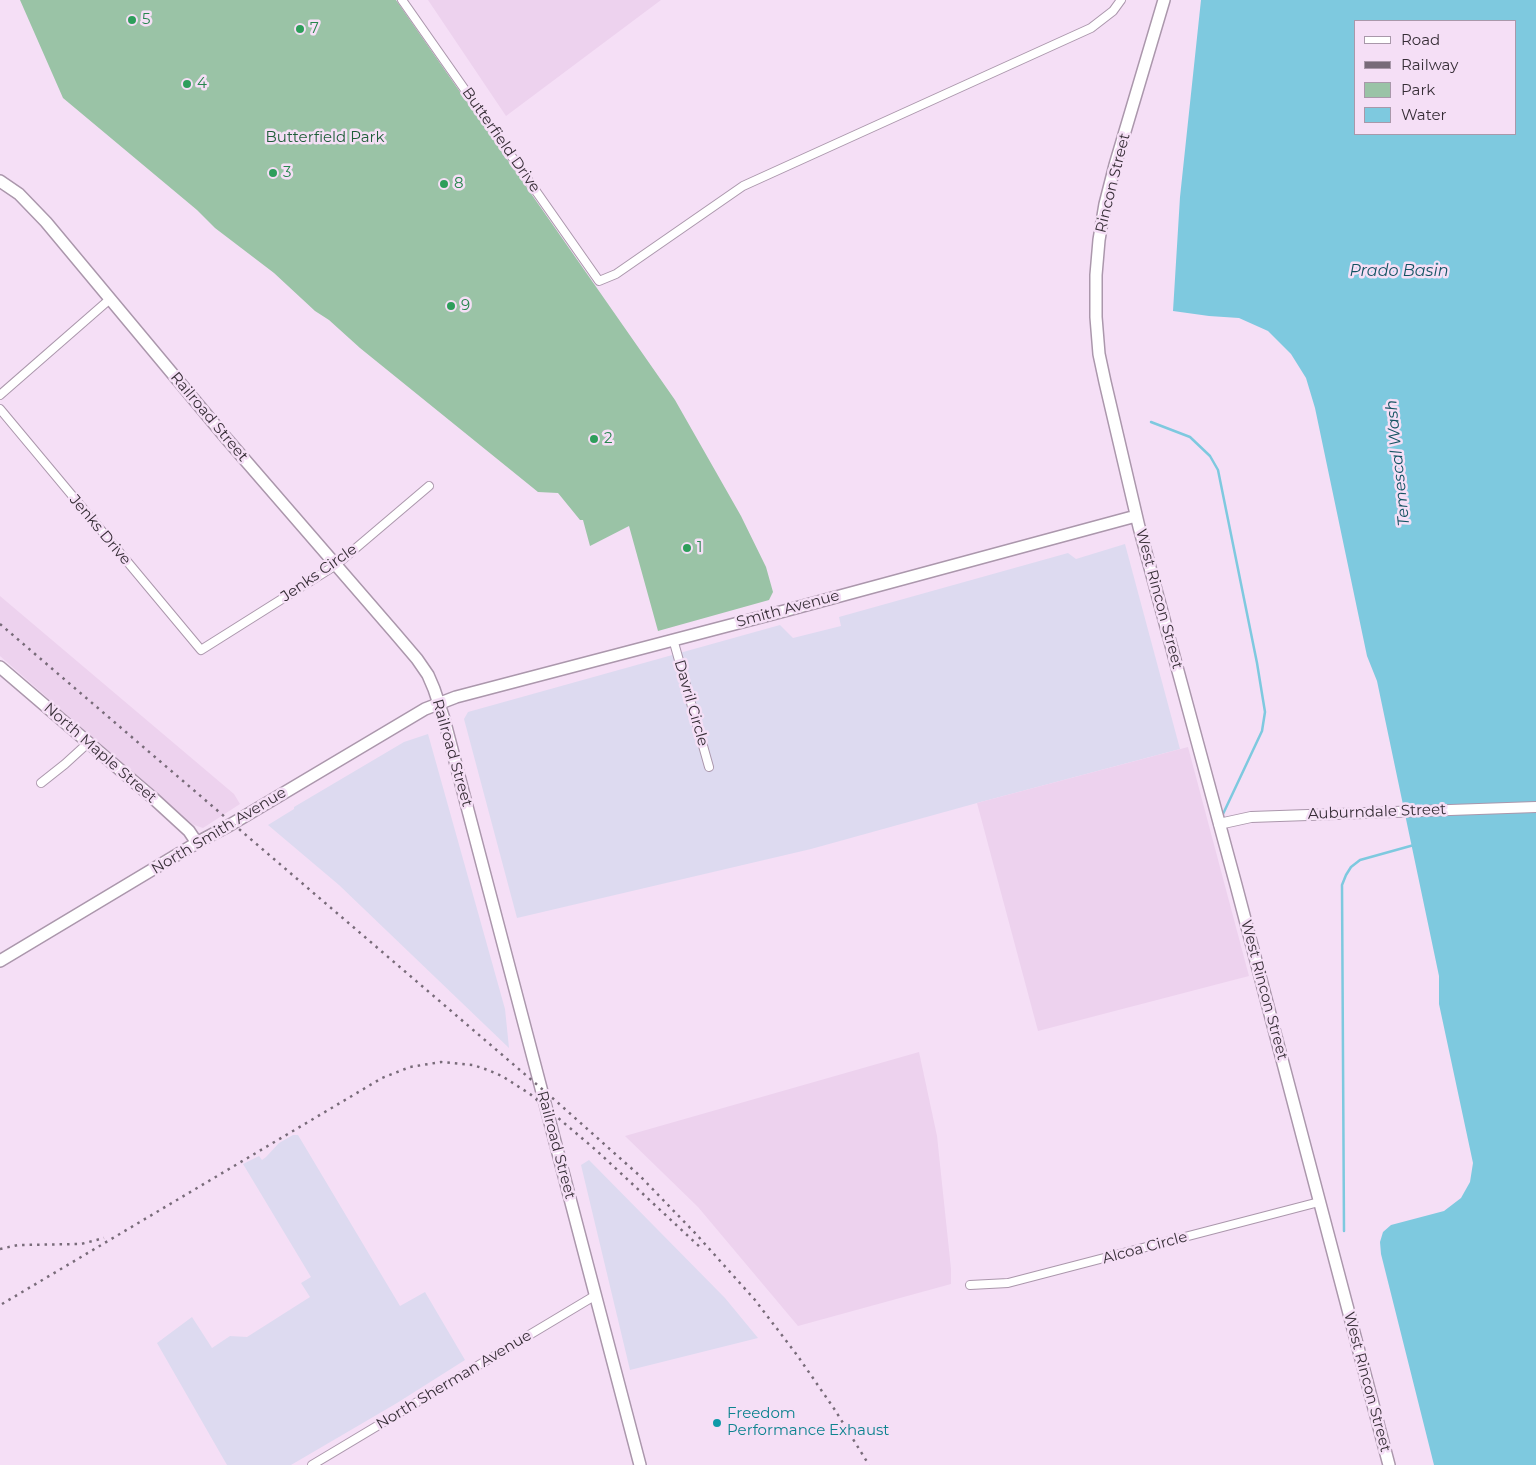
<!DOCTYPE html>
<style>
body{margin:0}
#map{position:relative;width:1536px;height:1465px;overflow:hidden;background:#f5dff6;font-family:Montserrat,sans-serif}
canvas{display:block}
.legend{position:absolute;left:1354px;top:20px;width:162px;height:115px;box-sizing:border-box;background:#f5dff6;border:1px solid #a998aa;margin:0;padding:6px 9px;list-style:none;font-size:15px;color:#372e37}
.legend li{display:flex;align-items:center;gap:10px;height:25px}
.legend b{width:25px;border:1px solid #a998aa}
</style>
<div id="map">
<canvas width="1536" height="1465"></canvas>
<ul class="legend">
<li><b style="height:6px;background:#fff"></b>Road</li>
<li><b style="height:6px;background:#786b79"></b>Railway</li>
<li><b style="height:14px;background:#9ac3a6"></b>Park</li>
<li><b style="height:14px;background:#7ec9df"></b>Water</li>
</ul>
</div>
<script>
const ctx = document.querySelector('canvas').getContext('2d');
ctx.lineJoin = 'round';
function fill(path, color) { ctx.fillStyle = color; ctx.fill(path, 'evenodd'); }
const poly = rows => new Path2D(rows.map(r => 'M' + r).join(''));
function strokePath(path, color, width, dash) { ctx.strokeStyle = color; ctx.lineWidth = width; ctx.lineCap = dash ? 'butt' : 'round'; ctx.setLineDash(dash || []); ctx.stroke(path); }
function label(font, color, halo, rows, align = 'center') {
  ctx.font = font + ' Montserrat,sans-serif'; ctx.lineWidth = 5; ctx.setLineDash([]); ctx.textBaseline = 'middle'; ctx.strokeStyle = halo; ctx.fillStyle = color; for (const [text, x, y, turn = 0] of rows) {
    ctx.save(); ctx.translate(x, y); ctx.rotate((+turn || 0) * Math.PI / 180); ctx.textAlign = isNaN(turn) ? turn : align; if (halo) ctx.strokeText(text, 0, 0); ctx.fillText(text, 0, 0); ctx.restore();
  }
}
fill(poly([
 [1125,544,1180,749,977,803,811,849,517,918,464,719,468,712,780,625,793,638,841,626,839,617,1068,553,1076,559],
 [428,734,505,1009,509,1048,339,885,268,825,294,809,294,807,404,742],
 [293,1135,298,1135,400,1306,425,1292,465,1360,397,1403,291,1465,227,1465,157,1343,192,1317,212,1348,230,1336,247,1337,310,1297,301,1283,311,1277,243,1164,259,1156,262,1160,266,1157,279,1143],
 [589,1160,725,1298,758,1338,630,1370,581,1165]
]), '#dddaf0');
fill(poly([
 [428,0,661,0,506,116],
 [0,596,234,794,240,804,203,828,194,825,179,814,0,656],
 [1188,747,1249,976,1038,1031,977,803],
 [919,1052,937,1136,951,1269,951,1284,798,1326,698,1207,625,1136]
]), '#edd2ee');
fill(poly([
 [20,0,396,0,675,400,741,516,766,567,773,592,769,600,658,631,629,526,590,546,583,520,580,520,558,493,538,492,360,348,329,320,315,311,274,273,215,228,197,210,63,98]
]), '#9ac3a6');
fill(poly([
 [1201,0,1536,0,1536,1465,1434,1465,1381,1254,1380,1242,1383,1232,1391,1225,1444,1211,1461,1198,1470,1182,1473,1163,1439,1004,1439,976,1377,681,1367,656,1315,408,1306,378,1291,354,1268,331,1239,318,1209,316,1173,311,1180,197],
 [1355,21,1515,21,1515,134,1355,134]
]), '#7ec9df');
strokePath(poly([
 [1151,422,1190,437,1210,456,1218,470,1257,663,1265,712,1262,731,1223,814],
 [1344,1231,1342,885,1346,875,1351,867,1360,860,1414,845]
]), '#7ec9df', 2.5);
const minor = poly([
 [402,0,599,281,616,274,743,186,1091,28,1113,11,1121,0],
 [0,395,110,299],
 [0,409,201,650,336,565,429,486],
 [673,639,709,767],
 [41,783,65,764,88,743],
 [970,1285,1008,1283,1319,1202],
 [312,1465,596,1295]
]);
const tertiary = poly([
 [1219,824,1251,817,1536,807]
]);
const secondary = poly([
 [1164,0,1115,165,1105,204,1099,240,1096,275,1096,317,1099,354,1105,382,1139,527,1236,885,1389,1465],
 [0,181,19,194,46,222,226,438,394,632,417,659,428,675,434,689,444,719,640,1465],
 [0,667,153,798,189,831,197,843],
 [0,961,200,841,230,825,425,709,456,697,788,610,1136,516]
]);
strokePath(minor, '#ab97ac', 10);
strokePath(tertiary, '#ab97ac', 12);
strokePath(secondary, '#ab97ac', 14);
strokePath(minor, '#fff', 8);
strokePath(tertiary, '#fff', 10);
strokePath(secondary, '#fff', 11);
strokePath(poly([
 [0,624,556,1101,640,1176,696,1234,755,1300,797,1355,835,1410,869,1465],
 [0,1249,18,1245,81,1244,104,1238],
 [2,1304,382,1078,410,1067,441,1062,473,1065,488,1070,502,1076,530,1094,597,1151,702,1249]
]), '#786b79', 2.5, [2.5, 5]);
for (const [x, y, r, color] of [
 [132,20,5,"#2e9e5b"],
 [300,29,5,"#2e9e5b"],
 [187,84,5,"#2e9e5b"],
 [273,173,5,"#2e9e5b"],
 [444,184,5,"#2e9e5b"],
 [451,306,5,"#2e9e5b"],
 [594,439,5,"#2e9e5b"],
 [687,548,5,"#2e9e5b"],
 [717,1423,5,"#0f9aa8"]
]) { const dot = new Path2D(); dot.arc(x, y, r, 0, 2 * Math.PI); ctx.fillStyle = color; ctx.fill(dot); strokePath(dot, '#f5dff6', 2); }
label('15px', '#27864d', '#f5dff6', [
 ["5",142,20],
 ["7",310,29],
 ["4",197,84],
 ["3",283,173],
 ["8",454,184],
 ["9",461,306],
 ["2",604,439],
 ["1",697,548]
], 'left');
label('15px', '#1e5d38', '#f5dff6', [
 ["Butterfield Park",325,138]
]);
label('15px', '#372e37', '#f5dff6', [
 ["Butterfield Drive",501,140,55],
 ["Rincon Street",1113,183,-76],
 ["Railroad Street",209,417,50],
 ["Jenks Drive",100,530,50],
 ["Jenks Circle",319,573,-35],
 ["West Rincon Street",1159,599,75],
 ["Smith Avenue",788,609,-15],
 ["Davril Circle",691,703,74],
 ["North Maple Street",100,753,41],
 ["Railroad Street",452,753,74],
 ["Auburndale Street",1377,812,-2],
 ["North Smith Avenue",219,831,-31],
 ["West Rincon Street",1264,990,75],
 ["Railroad Street",556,1145,75],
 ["Alcoa Circle",1145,1248,-15],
 ["North Sherman Avenue",454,1380,-31],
 ["West Rincon Street",1367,1382,75]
]);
label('15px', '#0d838f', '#f5dff6', [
 ["Freedom",727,1414],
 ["Performance Exhaust",727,1431]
], 'left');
label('italic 16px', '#135362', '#f5dff6', [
 ["Prado Basin",1399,271],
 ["Temescal Wash",1398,463,-96]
]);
</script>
